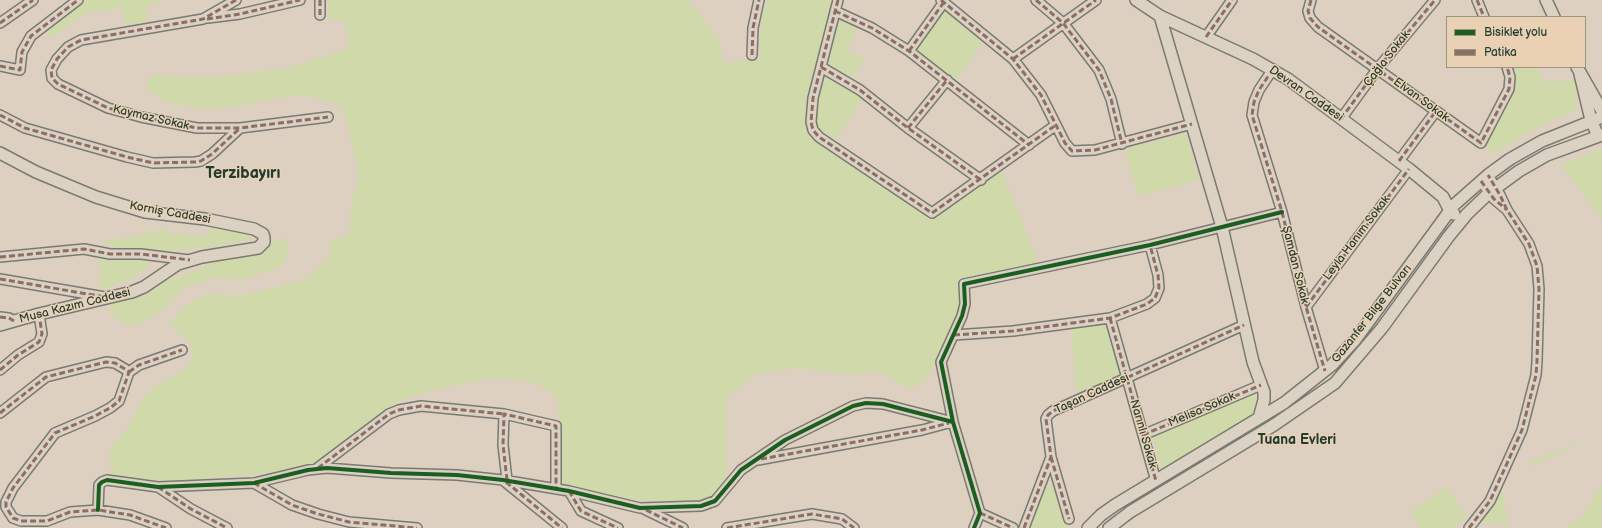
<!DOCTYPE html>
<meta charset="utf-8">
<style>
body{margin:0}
#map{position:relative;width:1602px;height:528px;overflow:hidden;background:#ded0c0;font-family:"Balsamiq Sans",sans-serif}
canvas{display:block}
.legend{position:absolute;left:1446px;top:16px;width:140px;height:52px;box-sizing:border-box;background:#ebd1b3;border:1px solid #999680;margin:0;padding:5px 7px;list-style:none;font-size:12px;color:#1f3d34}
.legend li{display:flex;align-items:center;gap:8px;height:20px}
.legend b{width:20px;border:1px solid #999680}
</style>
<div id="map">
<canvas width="1602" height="528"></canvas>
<ul class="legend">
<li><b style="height:5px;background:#1b5e20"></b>Bisiklet yolu</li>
<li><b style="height:5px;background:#8d6e63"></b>Patika</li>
</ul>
</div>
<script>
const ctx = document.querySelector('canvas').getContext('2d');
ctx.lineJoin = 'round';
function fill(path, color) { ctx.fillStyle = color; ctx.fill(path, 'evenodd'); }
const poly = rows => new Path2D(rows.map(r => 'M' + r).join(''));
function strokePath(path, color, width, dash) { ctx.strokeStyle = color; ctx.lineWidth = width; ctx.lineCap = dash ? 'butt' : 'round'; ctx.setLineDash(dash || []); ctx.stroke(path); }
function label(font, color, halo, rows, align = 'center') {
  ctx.font = font + ' "Balsamiq Sans",sans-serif'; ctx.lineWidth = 3; ctx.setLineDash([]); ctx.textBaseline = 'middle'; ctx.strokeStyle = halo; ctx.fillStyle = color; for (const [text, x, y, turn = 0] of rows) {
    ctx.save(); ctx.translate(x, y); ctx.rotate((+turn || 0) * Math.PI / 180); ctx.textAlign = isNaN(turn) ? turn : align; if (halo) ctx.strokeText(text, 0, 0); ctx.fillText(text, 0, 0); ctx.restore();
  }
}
fill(poly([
 [88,0,167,0,147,5,147,21,125,25,122,7,84,14,53,37,44,30,81,3],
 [327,0,688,0,721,41,722,64,760,57,760,32,763,11,768,0,832,0,807,108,808,130,810,136,933,219,1002,171,1039,265,960,280,958,311,933,368,924,381,912,388,895,383,896,378,872,371,851,375,799,368,757,373,726,398,726,481,716,494,708,500,699,503,615,499,577,489,560,483,558,398,536,383,494,377,438,389,399,401,316,463,268,473,182,481,161,481,111,476,110,449,125,431,144,398,150,390,183,370,192,359,190,341,181,336,170,324,184,306,208,294,241,296,307,279,332,254,328,241,349,235,352,201,359,176,347,123,341,105,304,95,266,100,228,108,196,108,166,102,147,89,149,75,210,78,286,68,350,48,344,21,330,20],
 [944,9,984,42,955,81,915,50],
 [838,17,858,26,848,50,865,59,853,78,825,64],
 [1516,67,1537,67,1544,82,1574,80,1577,96,1576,110,1529,132,1498,151,1491,153,1484,146,1512,99],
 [826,74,864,96,837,139,816,127,816,109],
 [1186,134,1199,180,1138,196,1125,149],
 [1602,149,1602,219,1561,164],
 [209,222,249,232,252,236,252,240,163,253,117,249,117,246,105,243,105,240,128,238,166,229,167,234,183,232,185,236,210,236],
 [284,238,290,246,283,265,243,280,214,278,183,288,169,305,146,320,134,326,121,322,107,310,116,302,136,299,149,294,165,280,186,275,215,262,238,258,259,251,274,240],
 [99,256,148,259,149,261,148,267,131,279,100,290],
 [1107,324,1121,373,1076,393,1071,329],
 [1254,392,1258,402,1256,413,1162,470,1152,436],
 [1579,443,1580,445,1528,467,1527,463],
 [1602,484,1601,528,1564,528,1583,516],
 [1048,486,1053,488,1068,528,1029,528,1038,498,1043,490],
 [1447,487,1467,517,1451,528,1420,528,1410,511],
 [1502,490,1509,525,1482,522,1498,493]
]), '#d0d9aa');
const minor = poly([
 [236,0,203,19,81,40,68,47,57,59,51,70,52,78,58,84,108,108,141,117,197,128,240,128,328,117],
 [320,0,320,15],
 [838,0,813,98,811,122,813,130,819,137,932,213,1056,125],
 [941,0,1013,59,1041,95,1065,143,1072,151,1095,150,1192,124],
 [1036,0,1063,23,1099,70,1111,99,1122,144],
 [1311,0,1308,11,1310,18,1318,27,1481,143,1509,89,1510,77,1507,67],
 [1477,0,1484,17],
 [835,11,872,28,909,51,1029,145],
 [208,18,240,14,300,0],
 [0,23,33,0],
 [1206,37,1232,0],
 [909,51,944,2],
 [752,55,753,28,759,0],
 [1013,59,1096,0],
 [0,66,20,70,22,52,31,36,78,0],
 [821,67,860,90,908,128,981,180],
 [1273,69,1259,90,1254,102,1252,115,1282,212,1306,307,1325,371],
 [0,115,25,128,127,157,153,163,195,162,201,161,212,154,240,128],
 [1341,119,1378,68,1435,0],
 [908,128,947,80],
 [1399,161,1436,111],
 [1481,181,1494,199,1507,210],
 [0,257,84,249,110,254,141,254,189,260],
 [0,279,105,297],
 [1306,307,1409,169],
 [0,317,9,318,14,321],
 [1110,318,1156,481],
 [954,335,1013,331,1110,318,1147,304,1155,298,1159,288,1158,275,1150,245],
 [0,370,18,355,39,342,42,334,39,314],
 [129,372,139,365,182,350],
 [0,413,46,377,106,362,115,363,125,369,129,372,119,401,110,408,95,416,55,433,13,488,6,502,6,507,13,518,21,521,47,521,70,512,98,510,130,515,166,528],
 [1143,435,1261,385],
 [1051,457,1069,519],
 [758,460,922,430,952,422],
 [316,469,389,414,399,410,421,406,504,414],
 [507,480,503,445,504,414,556,426,556,489],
 [504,481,562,528],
 [254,483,292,505,318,514,349,522,417,528],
 [158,487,191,509,227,528],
 [569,491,581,511,618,528],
 [644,509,683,528],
 [98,510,99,485,102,482,107,480,158,487,254,483,308,470,327,468,391,473,457,475,503,480,569,491,640,508,701,506,715,501,741,470,785,440,853,406,866,403,883,404,953,422],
 [980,513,1013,528],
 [727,528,812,514,842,519,854,528],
 [974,528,980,513,953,422,941,362,962,316,965,304,964,284,1150,245,1282,212],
 [1024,528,1051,457,1046,419,1048,415,1053,411,1244,325],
 [1469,528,1490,501,1522,430,1536,375,1537,361,1539,289,1537,266,1529,244,1507,210,1500,195,1488,175]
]);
const major = poly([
 [1136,0,1160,16,1253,59,1288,79,1409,169,1443,197,1450,211,1454,214],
 [1546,0,1554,17],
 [1160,16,1222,227,1253,362,1264,392,1264,400,1259,418],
 [1577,67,1602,111],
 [1580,74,1591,120,1598,136],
 [0,153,36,172,96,197,145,212,205,219,254,229,263,234,264,238,264,242,258,248,202,257,178,264,144,287,132,292,39,314,0,325],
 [1088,528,1101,515,1115,505,1284,403,1332,365,1355,340,1454,205,1488,175,1510,159,1542,141,1602,117],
 [1109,528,1130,512,1274,425,1335,383,1382,328,1449,236,1467,214,1489,193,1519,171,1547,155,1602,135]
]);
strokePath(minor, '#7a7a71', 12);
strokePath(major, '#7a7a71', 14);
strokePath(minor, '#dad0c4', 9);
strokePath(major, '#dcd2c4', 11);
strokePath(poly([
 [236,0,203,19,81,40,68,47,57,59,51,70,52,78,58,84,108,108,141,117,197,128,240,128,328,117],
 [320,0,320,15],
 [838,0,813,98,811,122,813,130,819,137,932,213,1056,125],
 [941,0,1013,59,1041,95,1065,143,1072,151,1095,150,1192,124],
 [1036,0,1063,23,1099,70,1111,99,1122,144],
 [1311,0,1308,11,1310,18,1318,27,1481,143,1509,89,1510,77,1507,67],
 [1477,0,1484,17],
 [835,11,872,28,909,51,1029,145],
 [207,19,240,14,300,0],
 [0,23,33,0],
 [1206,37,1232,0],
 [909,51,944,2],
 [752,55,753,28,759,0],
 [1013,59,1096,0],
 [0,66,20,70,22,52,31,36,78,0],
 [821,67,860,90,908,128,981,180],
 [1273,69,1259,90,1254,102,1252,115,1282,212,1306,307,1325,371],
 [0,115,25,128,127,157,153,163,195,162,201,161,212,154,240,128],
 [1341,119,1378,68,1435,0],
 [908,128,947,80],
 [1399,161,1436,111],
 [1481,181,1494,199,1507,210],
 [0,257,84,249,110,254,141,254,190,260],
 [0,279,111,298],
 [1306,307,1409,169],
 [0,317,9,318,14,321],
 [1110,318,1156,481],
 [954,335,1013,331,1110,318,1147,304,1155,298,1159,288,1158,275,1150,245],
 [0,370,18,355,39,342,42,334,39,314],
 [129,372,139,365,182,350],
 [0,413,46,377,106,362,115,363,125,369,129,372,119,401,110,408,95,416,55,433,13,488,6,502,6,507,13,518,21,521,47,521,70,512,98,510,130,515,166,528],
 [1143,435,1261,385],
 [1051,457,1069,519],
 [761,459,922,430,949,423],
 [318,468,389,414,399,410,421,406,504,414],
 [507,480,503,445,504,414,556,426,556,489],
 [506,482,562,528],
 [254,483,292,505,318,514,349,522,417,528],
 [158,487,191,509,227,528],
 [569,491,581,511,618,528],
 [646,510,683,528],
 [980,513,1013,528],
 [727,528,812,514,842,519,854,528],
 [1024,528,1051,457,1046,419,1048,415,1053,411,1244,325],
 [1469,528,1490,501,1522,430,1536,375,1537,361,1539,289,1537,266,1529,244,1507,210,1500,195,1488,175]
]), '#8d6e63', 3, [6, 3]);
strokePath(poly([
 [98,510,99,485,102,482,107,480,158,487,254,483,308,470,327,468,391,473,457,475,503,480,569,491,640,508,701,506,715,501,741,470,785,440,853,406,866,403,883,404,953,422],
 [974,528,980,513,953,422,941,362,962,316,965,304,964,284,1150,245,1282,212]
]), '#1b5e20', 4);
label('12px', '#1f3d34', '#ebd1b3', [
 ["Çağla Sokak",1387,59,-52],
 ["Devran Caddesi",1306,94,35],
 ["Elvan Sokak",1421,100,36],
 ["Kaymaz Sokak",151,118,13],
 ["Korniş Caddesi",170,213,10],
 ["Leyla Hanım Sokak",1357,238,-53],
 ["Şamdan Sokak",1295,265,76],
 ["Musa Kazım Caddesi",75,306,-14],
 ["Gazanfer Bilge Bulvarı",1372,314,-52],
 ["Taşan Caddesi",1092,394,-25],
 ["Melisa Sokak",1202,410,-23],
 ["Narınlı Sokak",1143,434,74]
]);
label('bold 14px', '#1f3d34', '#ebd1b3', [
 ["Tuana Evleri",1297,440]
]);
label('bold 16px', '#1f3d34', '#ebd1b3', [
 ["Terzibayırı",243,174]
]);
</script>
